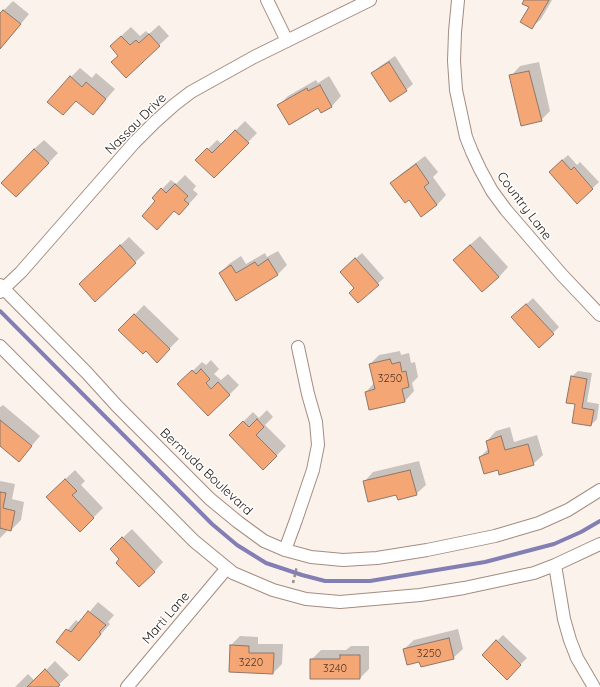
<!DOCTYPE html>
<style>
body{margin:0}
canvas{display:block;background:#fcf2ec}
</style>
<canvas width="600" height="687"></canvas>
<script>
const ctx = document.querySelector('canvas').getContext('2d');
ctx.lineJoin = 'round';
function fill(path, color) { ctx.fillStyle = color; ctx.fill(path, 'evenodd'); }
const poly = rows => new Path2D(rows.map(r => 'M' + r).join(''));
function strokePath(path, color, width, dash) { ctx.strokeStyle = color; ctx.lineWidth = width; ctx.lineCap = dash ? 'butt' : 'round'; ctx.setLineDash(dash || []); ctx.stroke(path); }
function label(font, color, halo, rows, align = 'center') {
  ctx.font = font + ' Quicksand,sans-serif'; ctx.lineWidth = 3; ctx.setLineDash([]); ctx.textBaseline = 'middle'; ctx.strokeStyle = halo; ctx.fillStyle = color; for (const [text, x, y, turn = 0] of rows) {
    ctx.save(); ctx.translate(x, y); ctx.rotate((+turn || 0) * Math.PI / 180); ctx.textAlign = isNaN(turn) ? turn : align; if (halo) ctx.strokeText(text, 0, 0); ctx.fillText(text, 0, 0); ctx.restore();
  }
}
fill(poly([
 [525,0,552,0,541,19,531,28,530,7],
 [13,1,29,14,0,49,0,14],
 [159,25,169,36,126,76,120,55,120,37,131,27,140,36,146,31,149,34],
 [395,56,413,84,406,90,373,73,379,67],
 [539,62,550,111,541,120,511,76,520,66],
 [80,68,92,78,96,73,115,89,93,114,76,100,71,77],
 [329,76,341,96,332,106,321,112,319,107,278,106,288,96,316,80,318,83],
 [245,121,257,133,214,177,197,160,217,140,222,144],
 [44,140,58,153,26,187,34,149],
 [568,155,577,165,580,162,599,182,578,202,556,166],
 [425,156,438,172,433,177,446,195,437,205,421,216,409,199,392,183,401,174],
 [185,175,196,186,193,190,198,194,189,204,157,201,153,198,171,180,176,184],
 [480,236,508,267,499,277,464,250],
 [129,237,145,253,95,300,89,275],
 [278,251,287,265,277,275,220,273,229,264,241,256,246,264,265,253,267,257],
 [362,253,384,278,358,302,355,288,347,266],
 [533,298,559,327,553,333,519,311],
 [144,305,179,339,157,361,146,350,120,330],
 [400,351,401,355,409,353,411,363,415,362,418,377,412,383,414,391,405,401,370,409,366,392,374,383,370,364,379,355],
 [211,360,219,369,214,374,221,380,228,374,239,385,229,395,179,384,202,362,206,365],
 [578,371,592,373,587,402,599,404,597,419,591,425,576,403,571,377],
 [3,405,40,436,19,461,0,445,0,407],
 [267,410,273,417,265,425,286,446,263,469,230,435,253,412,259,418],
 [510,427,514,442,537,435,543,455,533,464,498,469,480,457,489,448,487,441,496,431],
 [419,461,426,485,416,494,397,494,364,482,373,472],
 [75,470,85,481,81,485,103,508,80,531,57,487],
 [0,481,15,484,12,499,24,502,21,520,11,530,7,529,7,531,0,538],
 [132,529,163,562,154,572,121,559,111,549],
 [98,602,114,615,108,622,110,624,79,659,57,642,76,620,80,623],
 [458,629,463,649,453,658,420,660,404,649,414,640],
 [503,635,527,658,507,678,483,655],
 [240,636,258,637,258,644,283,644,282,664,273,673,231,645],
 [351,646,369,646,369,669,360,678,311,660,321,650,346,650],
 [55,661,69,675,56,687,15,687,28,674,35,681]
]), '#0003');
strokePath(poly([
 [0,311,212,524,237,545,266,563,302,575,325,581,370,581,485,562,554,544,581,532,600,521]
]), '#837fb5', 4);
const building = poly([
 [524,0,549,0,532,29,520,22,529,7,522,4,524,0],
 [3,10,21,24,0,49,0,13,3,10],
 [149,34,160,46,126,78,111,62,118,56,110,46,121,36,130,45,136,40,139,43,149,34],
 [389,62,407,91,390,102,371,73,389,62],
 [529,71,542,121,521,126,509,75,529,71],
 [70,76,82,87,86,82,106,99,93,115,76,101,63,115,47,102,70,76],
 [320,85,332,107,321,113,318,108,289,125,277,105,307,88,308,91,320,85],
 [235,130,249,143,214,178,195,160,207,148,212,153,235,130],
 [34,149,49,163,16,197,1,183,34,149],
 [562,160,571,170,574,167,593,189,577,204,549,172,562,160],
 [416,164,429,183,424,187,437,205,421,217,409,200,405,203,390,183,416,164],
 [175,184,188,196,184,200,189,204,179,215,174,211,157,230,142,216,155,201,152,198,161,188,166,193,175,184],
 [120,245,136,263,95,302,79,284,120,245],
 [470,245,499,277,482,292,453,260,470,245],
 [355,258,379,285,358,303,349,293,354,288,340,272,355,258],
 [268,259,278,275,236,301,219,273,231,265,236,273,255,262,258,266,268,259],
 [526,304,554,334,539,348,511,317,526,304],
 [134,314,170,349,157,363,146,351,143,354,118,330,134,314],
 [390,359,392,364,400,362,402,372,406,371,409,387,402,389,405,402,369,410,365,392,375,389,369,364,390,359],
 [201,369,210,379,206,383,211,389,218,382,230,395,208,416,177,384,192,370,196,374,201,369],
 [571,376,587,379,582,408,594,410,591,426,572,423,575,404,566,403,571,376],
 [257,419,264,427,256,435,277,456,263,470,229,435,243,421,249,427,257,419],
 [0,420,32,446,19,462,0,446,0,420],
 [501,436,505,450,528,444,534,465,499,475,498,470,484,474,479,457,489,453,486,441,501,436],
 [410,470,417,495,398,500,396,495,368,502,363,481,410,470],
 [65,479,77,491,72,495,94,518,80,532,46,497,65,479],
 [0,492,6,493,3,508,15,511,11,531,0,528,0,529,0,492],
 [122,537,155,572,139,587,116,563,119,559,110,549,122,537],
 [88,611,106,625,99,632,101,634,79,661,56,642,66,629,71,632,88,611],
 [449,638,454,659,421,667,419,662,407,665,403,649,449,638],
 [496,640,521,665,507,680,482,655,496,640],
 [230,645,249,646,249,653,274,653,273,674,229,672,230,645],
 [340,655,360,655,360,679,310,679,310,659,340,659,340,655],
 [45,669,60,685,58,687,27,687,45,669]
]);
fill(building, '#f5a675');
strokePath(building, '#8e776a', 1);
const minor = poly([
 [267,0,287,41],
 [458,0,455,32,454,61,456,90,466,137,472,152,480,169,492,191,506,210,562,275,600,315],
 [0,285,87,373,117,406,210,499,238,522,264,541,285,550,311,557,343,560,377,558,427,550,495,536,539,523,568,510,600,490],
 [0,292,21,272,134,143,155,122,174,105,191,92,254,57,370,0],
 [0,346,194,541,233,573,273,590,306,599,340,602,420,595,464,588,534,573,555,565,600,544],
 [285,550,296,520,313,470,318,445,316,422,308,394,298,347],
 [555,565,564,619,570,640,577,658,594,687],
 [127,687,227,568]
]);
strokePath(minor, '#a48c7f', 14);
strokePath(poly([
 [293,583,297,566]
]), '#988f89', 2.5, [3, 3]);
strokePath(minor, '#fff', 12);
label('11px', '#523828', null, [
 ["3250",390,379],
 ["3250",429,654],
 ["3220",251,663],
 ["3240",335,669]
]);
label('13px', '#1b130e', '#fff', [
 ["Nassau Drive",136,124,-45],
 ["Country Lane",524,206,53],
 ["Bermuda Boulevard",206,472,43],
 ["Marti Lane",166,618,-49]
]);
</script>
